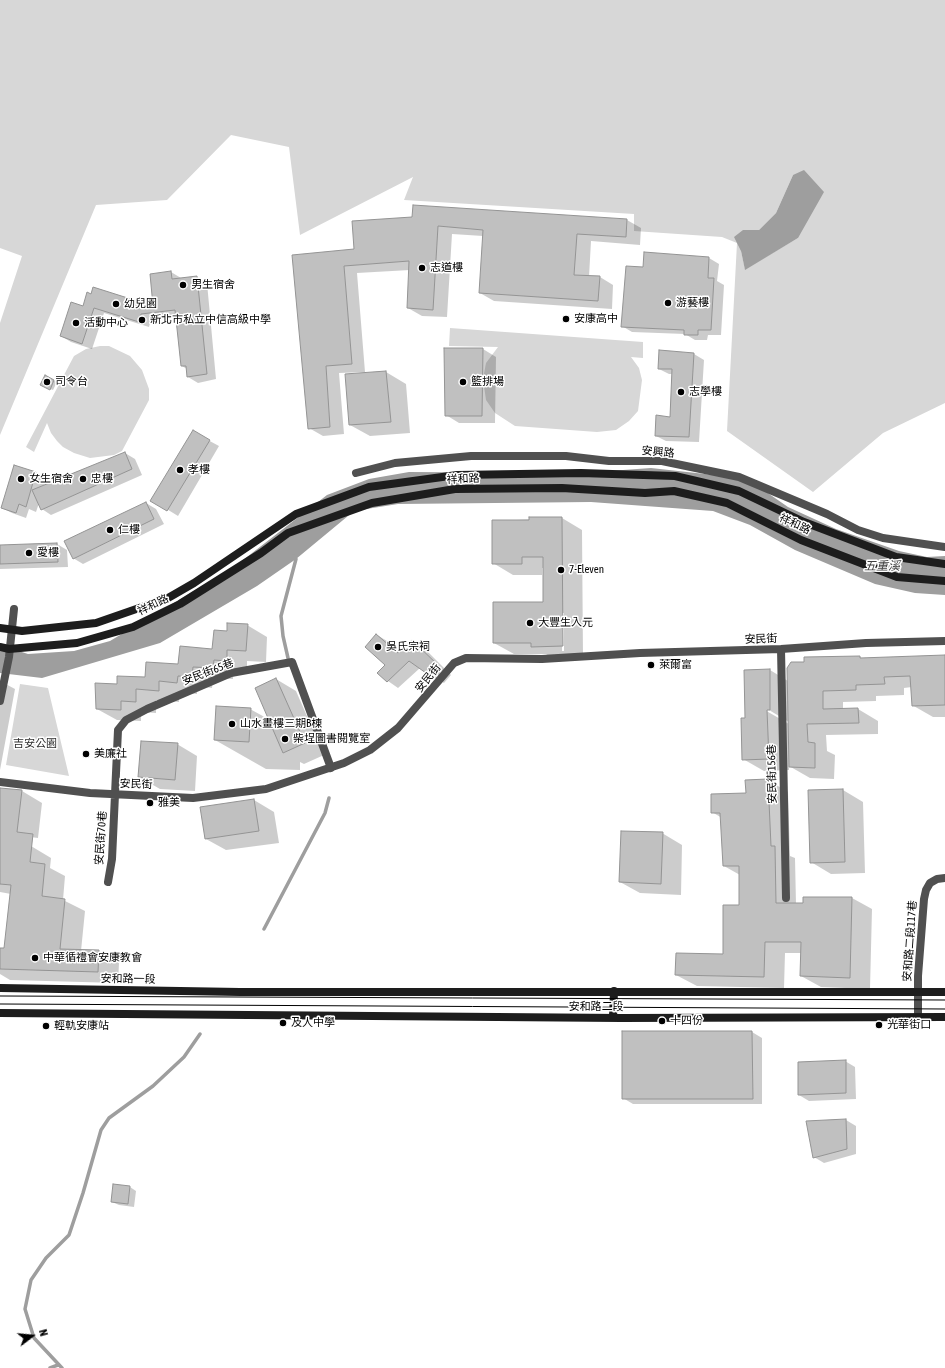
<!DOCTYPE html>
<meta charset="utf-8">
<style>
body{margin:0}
#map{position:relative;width:945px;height:1368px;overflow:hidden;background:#fff;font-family:"Asap Condensed",sans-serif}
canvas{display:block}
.north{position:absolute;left:12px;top:1316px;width:40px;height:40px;-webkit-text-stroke:3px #fff;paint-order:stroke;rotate:74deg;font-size:11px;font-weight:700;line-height:16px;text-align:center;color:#000}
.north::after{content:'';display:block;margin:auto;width:14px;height:18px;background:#000;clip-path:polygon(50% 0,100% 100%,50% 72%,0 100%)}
</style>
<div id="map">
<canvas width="945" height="1368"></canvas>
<div class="north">N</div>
</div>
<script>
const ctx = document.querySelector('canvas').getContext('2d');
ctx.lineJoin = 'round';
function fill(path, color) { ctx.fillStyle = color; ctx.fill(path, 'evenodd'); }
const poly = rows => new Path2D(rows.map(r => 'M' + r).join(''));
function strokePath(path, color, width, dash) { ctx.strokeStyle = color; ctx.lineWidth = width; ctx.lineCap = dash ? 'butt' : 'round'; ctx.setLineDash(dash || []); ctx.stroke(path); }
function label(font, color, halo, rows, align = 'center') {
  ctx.font = font + ' "Asap Condensed","Noto Sans TC",sans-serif'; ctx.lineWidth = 3; ctx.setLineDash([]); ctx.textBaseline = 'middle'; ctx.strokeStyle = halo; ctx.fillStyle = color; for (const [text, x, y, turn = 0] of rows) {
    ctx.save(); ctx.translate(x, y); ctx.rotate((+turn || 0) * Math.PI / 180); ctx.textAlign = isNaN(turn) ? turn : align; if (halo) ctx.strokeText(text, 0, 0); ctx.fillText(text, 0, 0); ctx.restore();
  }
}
fill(poly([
 [0,0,945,0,945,403,883,433,813,492,727,431,737,243,722,237,634,231,634,214,404,200,413,177,300,235,289,147,231,135,167,200,96,205,0,435,0,323,22,256,0,248],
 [793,175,798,238,745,269,741,251,743,230,759,230,776,213],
 [450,328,643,342,643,358,631,357,639,368,642,380,638,411,629,421,616,430,597,432,515,426,495,413,486,400,483,379,486,363,498,347,449,346],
 [100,346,109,346,130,356,142,370,149,389,149,400,122,451,114,455,90,458,74,453,63,447,57,441,51,433,47,423,34,452,26,447,74,356,86,349],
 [20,684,48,688,69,776,6,765]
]), '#d7d7d7');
fill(poly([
 [804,170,824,192,798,238,745,270,741,251,734,237,743,230,759,230,776,213,793,175],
 [651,468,732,477,759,487,788,507,836,529,899,551,927,557,945,556,945,595,915,593,875,584,795,550,750,525,713,511,591,502,398,504,354,511,296,559,257,586,160,643,42,678,0,673,0,645,28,654,74,651,110,641,234,567,327,495,369,479,409,472,581,473]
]), '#9e9e9e');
fill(poly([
 [627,220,641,228,640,245,591,241,589,277,600,277,613,285,612,309,494,301,480,293,483,236,452,234,447,317,422,316,408,308,410,270,357,273,365,372,339,373,344,434,323,436,309,428,293,256,355,250,353,222],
 [709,258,719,264,717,281,724,285,721,335,708,335,707,340,695,340,685,334,632,332,622,326],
 [171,272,181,278,197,277,207,283,216,379,198,383,188,377,187,369,182,366,177,316,151,319,149,327,104,313,92,349,71,342,61,336,83,307,154,307],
 [483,349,496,357,495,423,459,423,446,415],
 [694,354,704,360,699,442,666,441,656,436,670,418,673,374,669,374,659,369],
 [386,372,406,384,410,433,370,436,350,425,346,375],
 [45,376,57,382,53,390,41,385],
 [193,432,219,446,178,516,152,500],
 [125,453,135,459,142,475,51,515,42,509,39,503,36,512,29,509,26,518,12,513,2,508,14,466,36,473,46,479,44,486],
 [146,503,156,509,164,524,83,564,73,558],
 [562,518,582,530,583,657,552,658,546,654,514,654,494,643,544,603,544,568,542,568,542,575,513,575,493,563,493,521],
 [562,613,564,613,564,651,562,651],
 [57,544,67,550,68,567,0,569,0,546],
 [247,625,267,637,266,662,247,661,247,672,233,671,233,679,213,678,212,688,197,686,197,694,179,692,179,702,156,700,156,713,141,712,141,721,117,720,97,709,118,685,145,678,179,666,213,650,228,632],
 [377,635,387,641,400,652,412,641,423,647,451,675,444,683,420,668,398,688,388,681,378,673,387,665],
 [945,656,945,717,933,717,912,705,912,687,904,688,904,695,876,696,876,701,843,702,843,709,858,709,878,721,878,734,826,735,827,751,835,755,834,779,810,778,789,766,789,770,764,771,743,759,746,719,770,670,788,681,805,663,860,657,863,659],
 [764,707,789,722,789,724,763,709],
 [276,679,296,691,324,755,304,764,300,762,300,770,266,769,215,740,250,709,270,720],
 [0,681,15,689,0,770],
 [177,744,197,756,195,791,160,789,139,777],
 [768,780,788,792,790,856,795,858,796,904,804,904,804,898,852,898,872,909,870,989,821,987,801,976,802,953,785,953,784,988,697,986,676,975,724,955,740,906,740,875,724,866,722,818,712,812,747,794],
 [0,789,22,791,42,803,38,838,8,834,0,830],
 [843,790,863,802,865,873,831,874,811,862],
 [254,800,274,812,279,843,226,850,206,839,201,808],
 [662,833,682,845,681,895,640,893,620,882],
 [0,843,31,846,51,858,50,868,65,876,63,900,85,911,81,951,99,951,119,963,118,983,10,980,0,974,0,948,5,949,11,894,0,892],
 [623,1032,752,1032,762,1038,762,1104,633,1104,623,1098],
 [845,1061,855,1067,856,1099,809,1101,799,1095],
 [846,1120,856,1126,856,1154,824,1163,814,1157],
 [130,1187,136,1191,134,1207,119,1205,112,1202]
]), '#0003');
strokePath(poly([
 [288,658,283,636,281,616,296,559,294,556],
 [264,929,325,813,329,798],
 [50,1368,58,1365],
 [62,1368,34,1338,25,1309,31,1280,46,1258,69,1235,83,1193,101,1130,109,1118,153,1086,184,1057,200,1034]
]), '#9e9e9e', 3.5);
const building = poly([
 [413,205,627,219,626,237,577,234,574,275,600,276,598,301,479,293,483,230,438,226,433,310,407,308,409,261,344,266,352,364,326,366,330,427,308,429,292,255,354,249,352,221,412,217,413,205],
 [644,252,709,257,708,278,714,278,711,330,698,330,698,335,684,335,684,330,621,327,626,266,643,267,644,252],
 [171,271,172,279,197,276,207,374,187,377,186,366,181,366,175,310,141,314,139,322,94,308,82,344,60,336,71,302,83,306,87,292,91,294,93,287,153,306,150,274,171,271],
 [444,348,483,348,482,416,445,416,444,348],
 [659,350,694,353,689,437,655,436,656,415,670,417,672,369,658,369,659,350],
 [386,371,391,422,349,425,345,374,386,371],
 [45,375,54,380,50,390,40,385,45,375],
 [193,430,210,440,167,511,150,501,193,430],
 [125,452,132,469,41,510,32,490,125,452],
 [14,465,36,472,26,507,19,504,16,513,1,508,14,465],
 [146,502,154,519,73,559,64,541,146,502],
 [529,517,562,517,563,646,531,647,531,643,493,643,493,602,543,602,543,557,522,557,522,564,492,564,492,520,529,520,529,517],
 [57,543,58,562,0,564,0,545,57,543],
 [227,623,248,624,246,651,227,650,227,661,214,660,213,668,193,667,192,677,178,676,177,683,159,681,159,691,136,689,136,702,121,701,121,710,96,709,95,683,117,684,117,676,145,677,146,662,178,664,180,646,212,649,214,630,227,631,227,623],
 [376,634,398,653,412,640,441,668,433,678,409,661,387,682,377,673,385,665,365,647,376,634],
 [945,655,945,705,912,706,910,676,884,677,885,684,856,685,856,690,823,691,823,709,858,708,859,723,807,724,808,742,815,743,815,768,789,767,787,668,791,662,804,662,804,657,860,656,860,658,945,655],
 [770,669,770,710,767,710,769,759,742,760,741,718,745,718,744,670,770,669],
 [276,678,305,743,283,753,255,688,276,678],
 [216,706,251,708,249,742,214,740,216,706],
 [141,741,178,743,175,780,138,777,141,741],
 [768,779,771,846,775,846,776,903,803,903,803,897,852,897,850,978,800,976,801,942,765,942,764,977,675,975,676,953,723,954,723,905,739,905,739,866,723,866,720,813,711,813,711,794,746,793,745,780,768,779],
 [0,788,22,790,17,832,33,834,30,862,45,864,42,896,65,899,60,949,99,950,98,972,0,969,0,948,4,948,11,885,0,884,0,788],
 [843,789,845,862,810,863,808,790,843,789],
 [254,799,259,831,205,839,200,807,254,799],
 [621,831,663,832,661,884,619,882,621,831],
 [622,1031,752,1031,753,1099,622,1099,622,1031],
 [846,1060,846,1093,798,1095,798,1062,846,1060],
 [846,1119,847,1149,813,1158,806,1121,846,1119],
 [113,1184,130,1186,128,1204,111,1202,113,1184]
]);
fill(building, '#c0c0c0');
strokePath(building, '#949494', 1);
strokePath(poly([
 [356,473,395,463,471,456,566,456,609,461,662,461,739,477,827,514,858,530,883,538,945,547],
 [781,649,786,898],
 [0,701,9,657,14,609],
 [0,782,90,793,193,798,266,789,344,763,370,750,398,728,454,663,466,658,542,659,640,653,781,649,866,643,945,641],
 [108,882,112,859,118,730,126,720,147,709,231,673,292,662,331,768],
 [918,1017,918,976,924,899,926,890,930,883,937,879,945,878]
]), '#505050', 8);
strokePath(poly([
 [0,628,22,631,96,623,168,598,194,583,296,514,369,487,457,475,581,473,675,476,739,491,804,522,896,557,945,564],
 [0,647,9,649,77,643,133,627,180,604,261,553,288,533,372,503,455,489,562,488,645,493,674,491,727,503,801,540,897,577,945,581],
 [0,988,240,992,945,992],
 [0,1013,621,1018,945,1017],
 [613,1018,614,991]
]), '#1d1d1d', 8);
strokePath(poly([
 [0,996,945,1000],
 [0,1004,945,1009]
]), '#000', 1);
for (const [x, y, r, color] of [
 [422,268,4,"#000"],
 [183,285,4,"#000"],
 [668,303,4,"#000"],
 [116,304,4,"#000"],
 [566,319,4,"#000"],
 [142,320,4,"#000"],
 [76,323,4,"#000"],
 [47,382,4,"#000"],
 [463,382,4,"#000"],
 [681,392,4,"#000"],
 [180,470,4,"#000"],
 [21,479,4,"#000"],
 [83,479,4,"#000"],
 [110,530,4,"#000"],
 [29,553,4,"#000"],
 [561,570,4,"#000"],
 [530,623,4,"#000"],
 [378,647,4,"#000"],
 [651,665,4,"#000"],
 [232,724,4,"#000"],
 [285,739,4,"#000"],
 [86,754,4,"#000"],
 [150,803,4,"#000"],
 [35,958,4,"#000"],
 [662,1021,4,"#000"],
 [283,1023,4,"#000"],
 [879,1025,4,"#000"],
 [46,1026,4,"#000"]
]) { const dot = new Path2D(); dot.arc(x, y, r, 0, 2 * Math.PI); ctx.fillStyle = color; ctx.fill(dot); strokePath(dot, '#fff', 1.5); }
label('11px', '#000', '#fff', [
 ["志道樓",430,268],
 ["男生宿舍",191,285],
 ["游藝樓",676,303],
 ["幼兒園",124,304],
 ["安康高中",574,319],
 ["新北市私立中信高級中學",150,320],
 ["活動中心",84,323],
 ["司令台",55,382],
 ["籃排場",471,382],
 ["志學樓",689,392],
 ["孝樓",188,470],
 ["女生宿舍",29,479],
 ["忠樓",91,479],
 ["仁樓",118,530],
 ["愛樓",37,553],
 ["7-Eleven",569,570],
 ["大豐生入元",538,623],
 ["吳氏宗祠",386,647],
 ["萊爾富",659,665],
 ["山水畫樓三期B棟",240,724],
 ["柴埕圖書閱覽室",293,739],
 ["美廉社",94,754],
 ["雅美",158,803],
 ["中華循禮會安康教會",43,958],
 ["十四份",670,1021],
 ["及人中學",291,1023],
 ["光華街口",887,1025],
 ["輕軌安康站",54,1026]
], 'left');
label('11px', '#000', '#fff', [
 ["安興路",658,452,5],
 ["祥和路",463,479,-3],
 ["祥和路",795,524,25],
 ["祥和路",153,605,-26],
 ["安民街",761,639,-2],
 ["安民街65巷",208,672,-21],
 ["安民街",428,678,-51],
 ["安民街156巷",772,774,-91],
 ["安民街",136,784,2],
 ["安民街70巷",101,838,-86],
 ["安和路二段117巷",910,941,-86],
 ["安和路一段",128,979,1],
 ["安和路二段",596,1007]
]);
label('11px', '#2e2e2e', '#fff', [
 ["吉安公園",35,744]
]);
label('italic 12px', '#3f3f3f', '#fff', [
 ["五重溪",882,566]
]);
</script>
